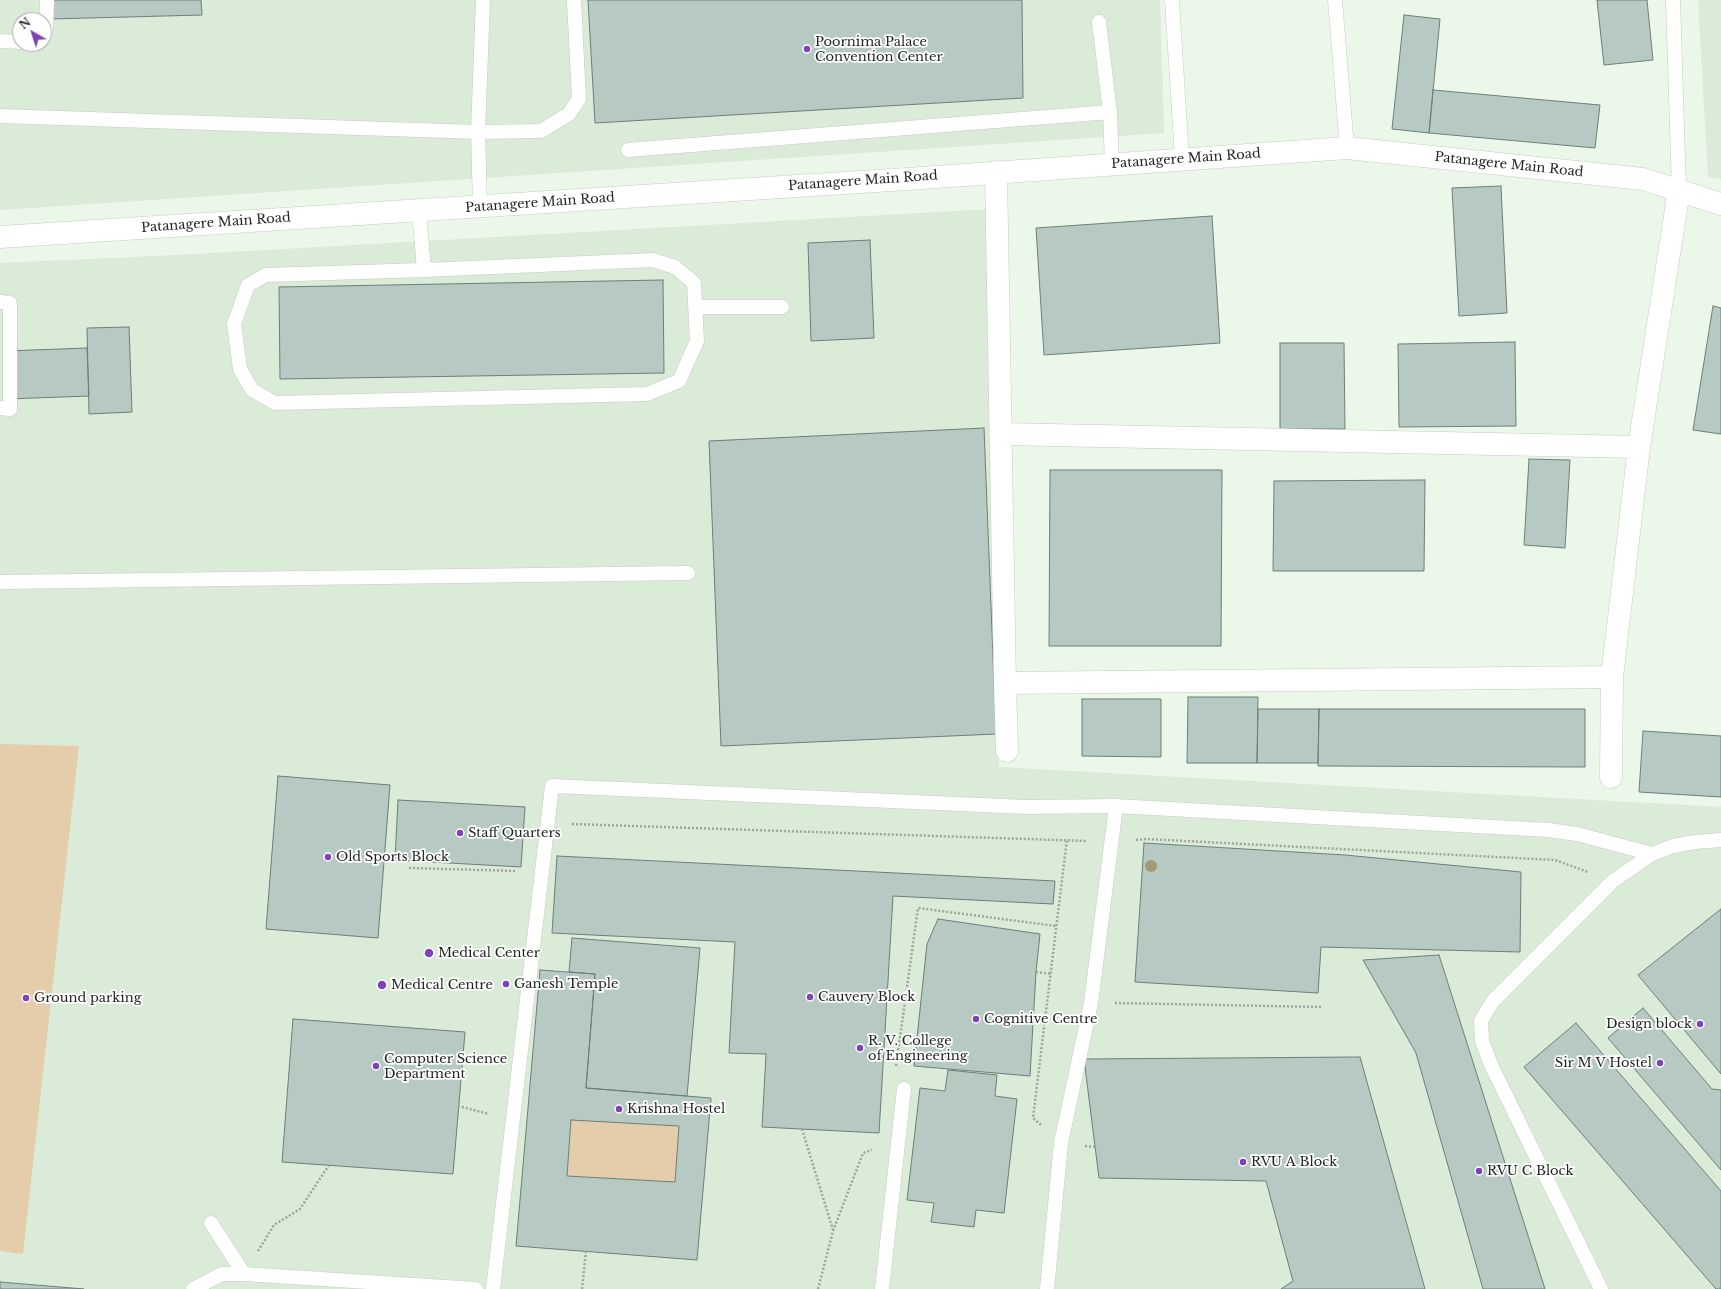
<!DOCTYPE html>
<style>
body{margin:0}
#map{position:relative;width:1721px;height:1289px;overflow:hidden;background:#ebf7e8;font-family:"Libre Baskerville",serif}
canvas{display:block}
.north{position:absolute;left:12px;top:12px;width:40px;height:40px;box-sizing:border-box;background:#fff;border:1px solid #a5a7a5;border-radius:50%;rotate:321deg;font-size:11px;font-weight:700;line-height:16px;text-align:center;color:#1f231e}
.north::after{content:'';display:block;margin:auto;width:14px;height:18px;background:#7f42b7;clip-path:polygon(50% 0,100% 100%,50% 72%,0 100%)}
</style>
<div id="map">
<canvas width="1721" height="1289"></canvas>
<div class="north">N</div>
</div>
<script>
const ctx = document.querySelector('canvas').getContext('2d');
ctx.lineJoin = 'round';
function fill(path, color) { ctx.fillStyle = color; ctx.fill(path, 'evenodd'); }
const poly = rows => new Path2D(rows.map(r => 'M' + r).join(''));
function strokePath(path, color, width, dash) { ctx.strokeStyle = color; ctx.lineWidth = width; ctx.lineCap = dash ? 'butt' : 'round'; ctx.setLineDash(dash || []); ctx.stroke(path); }
function label(font, color, halo, rows, align = 'center') {
  ctx.font = font + ' "Libre Baskerville",serif'; ctx.lineWidth = 3.5; ctx.setLineDash([]); ctx.textBaseline = 'middle'; ctx.strokeStyle = halo; ctx.fillStyle = color; for (const [text, x, y, turn = 0] of rows) {
    ctx.save(); ctx.translate(x, y); ctx.rotate((+turn || 0) * Math.PI / 180); ctx.textAlign = isNaN(turn) ? turn : align; if (halo) ctx.strokeText(text, 0, 0); ctx.fillText(text, 0, 0); ctx.restore();
  }
}
fill(poly([
 [0,0,1160,0,1164,133,0,210],
 [20,20,44,20,44,44,20,44],
 [1698,0,1721,0,1721,179,1708,177],
 [991,209,999,767,1721,807,1721,1289,0,1289,0,263,178,255]
]), '#daebd7');
fill(poly([
 [0,744,79,746,23,1254,0,1251],
 [571,1120,679,1126,675,1182,567,1176]
]), '#e5ccab');
const building = poly([
 [52,0,201,0,202,15,51,19,52,0],
 [588,0,1022,0,1023,98,595,123,588,0],
 [1597,0,1647,0,1653,60,1604,65,1597,0],
 [1404,15,1440,19,1429,133,1392,129,1404,15],
 [1433,90,1600,105,1595,148,1429,133,1433,90],
 [1501,186,1507,313,1459,316,1452,188,1501,186],
 [1212,216,1220,343,1044,355,1036,228,1212,216],
 [870,240,874,338,811,341,808,243,870,240],
 [663,280,664,373,280,379,279,287,663,280],
 [1713,306,1721,308,1721,434,1693,430,1713,306],
 [129,327,132,412,89,414,87,328,129,327],
 [1515,342,1516,426,1399,427,1398,344,1515,342],
 [1280,343,1344,343,1345,429,1280,429,1280,343],
 [87,348,89,396,6,399,5,351,87,348],
 [984,428,996,734,721,746,709,441,984,428],
 [1529,459,1570,460,1565,548,1524,545,1529,459],
 [1050,470,1222,470,1221,646,1049,646,1050,470],
 [1425,480,1424,571,1273,571,1274,481,1425,480],
 [1188,697,1258,697,1257,763,1187,763,1188,697],
 [1082,699,1161,699,1161,757,1082,756,1082,699],
 [1258,709,1319,709,1318,763,1257,763,1258,709],
 [1319,709,1585,709,1585,767,1318,766,1319,709],
 [1643,731,1721,736,1721,797,1639,792,1643,731],
 [278,776,390,785,378,938,266,929,278,776],
 [398,800,525,807,521,867,395,860,398,800],
 [1144,843,1345,855,1521,872,1520,952,1321,947,1318,993,1135,982,1144,843],
 [557,856,1055,881,1053,904,893,896,879,1133,762,1127,766,1054,729,1053,735,942,552,933,557,856],
 [1721,909,1721,1074,1638,975,1721,909],
 [938,919,1040,934,1036,972,1030,1076,914,1066,927,944,938,919],
 [572,938,700,948,687,1096,586,1088,595,974,569,972,572,938],
 [1439,955,1545,1289,1483,1289,1416,1053,1363,960,1439,955],
 [540,970,595,974,586,1088,711,1098,697,1260,516,1246,540,970],
 [571,1120,679,1126,675,1182,567,1176,571,1120],
 [1643,1008,1712,1089,1721,1090,1721,1170,1608,1038,1643,1008],
 [293,1019,465,1032,453,1174,282,1162,293,1019],
 [1576,1023,1721,1191,1721,1289,1716,1289,1524,1067,1576,1023],
 [1360,1057,1425,1289,1281,1289,1293,1281,1266,1181,1099,1178,1084,1059,1360,1057],
 [948,1070,997,1075,995,1096,1017,1099,1004,1213,976,1210,974,1227,931,1222,934,1203,907,1200,920,1088,945,1091,948,1070],
 [0,1282,84,1289,0,1289,0,1282]
]);
fill(building, '#b6c9c2');
strokePath(building, '#6d7f79', 1);
const service = poly([
 [1172,0,1182,159],
 [1335,0,1347,148],
 [1673,0,1679,190],
 [44,30,46,28,47,0],
 [0,41,20,42],
 [1110,112,1112,164],
 [0,116,478,132,541,131,569,114,579,99,574,0],
 [628,150,1110,112,1099,22],
 [480,206,478,132,483,0],
 [419,210,424,270,266,275,248,285,234,324,240,369,252,390,275,403,647,394,679,381,697,341,694,283,675,267,653,260,424,270],
 [0,302,10,303,10,409,0,408],
 [695,307,782,307],
 [0,582,688,573],
 [1116,806,1548,830,1577,834,1652,854],
 [211,1223,244,1274],
 [193,1289,222,1274,244,1274,476,1289],
 [493,1289,552,786,1026,807,1116,806,1091,1003,1061,1143,1047,1289],
 [882,1289,904,1089],
 [1601,1289,1491,1065,1482,1041,1481,1021,1492,1002,1613,881,1652,854,1673,846,1695,842,1721,840]
]);
const minor = poly([
 [996,172,1005,683,1612,677,1639,447,1679,190],
 [1000,434,1639,447],
 [1005,683,1007,751],
 [1611,777,1612,677]
]);
const tertiary = poly([
 [0,237,907,179,1347,148,1643,179,1721,204]
]);
strokePath(service, '#c3cec1', 15);
strokePath(minor, '#c3cec1', 23);
strokePath(tertiary, '#c3cec1', 23);
strokePath(poly([
 [572,824,1087,841],
 [1136,840,1146,839,1555,860,1588,872],
 [409,868,517,871],
 [1036,972,1051,974],
 [1115,1003,1322,1007],
 [896,1066,918,908,1056,926],
 [458,1106,489,1114],
 [1041,1125,1033,1118,1067,839],
 [802,1129,833,1230],
 [1085,1146,1095,1147],
 [258,1251,274,1225,300,1209,329,1165],
 [582,1289,586,1251],
 [818,1289,833,1231,863,1153,872,1150]
]), '#9da69b', 2.5, [2, 2]);
strokePath(service, '#fff', 14);
strokePath(minor, '#fff', 22);
strokePath(tertiary, '#fff', 22);
ctx.fillStyle = '#a49877';
for (const [x, y] of [
 [1151,866]
]) { ctx.beginPath(); ctx.arc(x, y, 6, 0, 2 * Math.PI); ctx.fill(); }
for (const [x, y, r, color] of [
 [807,49,4,"#7f42b7"],
 [460,833,4,"#7f42b7"],
 [328,857,4,"#7f42b7"],
 [429,953,5,"#7f42b7"],
 [506,984,4,"#7f42b7"],
 [382,985,5,"#7f42b7"],
 [810,997,4,"#7f42b7"],
 [26,998,4,"#7f42b7"],
 [976,1019,4,"#7f42b7"],
 [1700,1024,4,"#7f42b7"],
 [860,1048,4,"#7f42b7"],
 [1660,1063,4,"#7f42b7"],
 [376,1066,4,"#7f42b7"],
 [619,1109,4,"#7f42b7"],
 [1243,1162,4,"#7f42b7"],
 [1479,1171,4,"#7f42b7"]
]) { const dot = new Path2D(); dot.arc(x, y, r, 0, 2 * Math.PI); ctx.fillStyle = color; ctx.fill(dot); strokePath(dot, '#fff', 1.5); }
label('13px', '#1f231e', '#fff', [
 ["Poornima Palace",815,42],
 ["Convention Center",815,57],
 ["Staff Quarters",468,833],
 ["Old Sports Block",336,857],
 ["Medical Center",438,953],
 ["Ganesh Temple",514,984],
 ["Medical Centre",391,985],
 ["Cauvery Block",818,997],
 ["Ground parking",34,998],
 ["Cognitive Centre",984,1019],
 ["Design block",1692,1024,"right"],
 ["R. V. College",868,1041],
 ["of Engineering",868,1056],
 ["Computer Science",384,1059],
 ["Department",384,1074],
 ["Sir M V Hostel",1652,1063,"right"],
 ["Krishna Hostel",627,1109],
 ["RVU A Block",1251,1162],
 ["RVU C Block",1487,1171]
], 'left');
label('13px', '#1f231e', '#fff', [
 ["Patanagere Main Road",1186,159,-4],
 ["Patanagere Main Road",1509,165,6],
 ["Patanagere Main Road",863,181,-4],
 ["Patanagere Main Road",540,203,-4],
 ["Patanagere Main Road",216,223,-4]
]);
</script>
